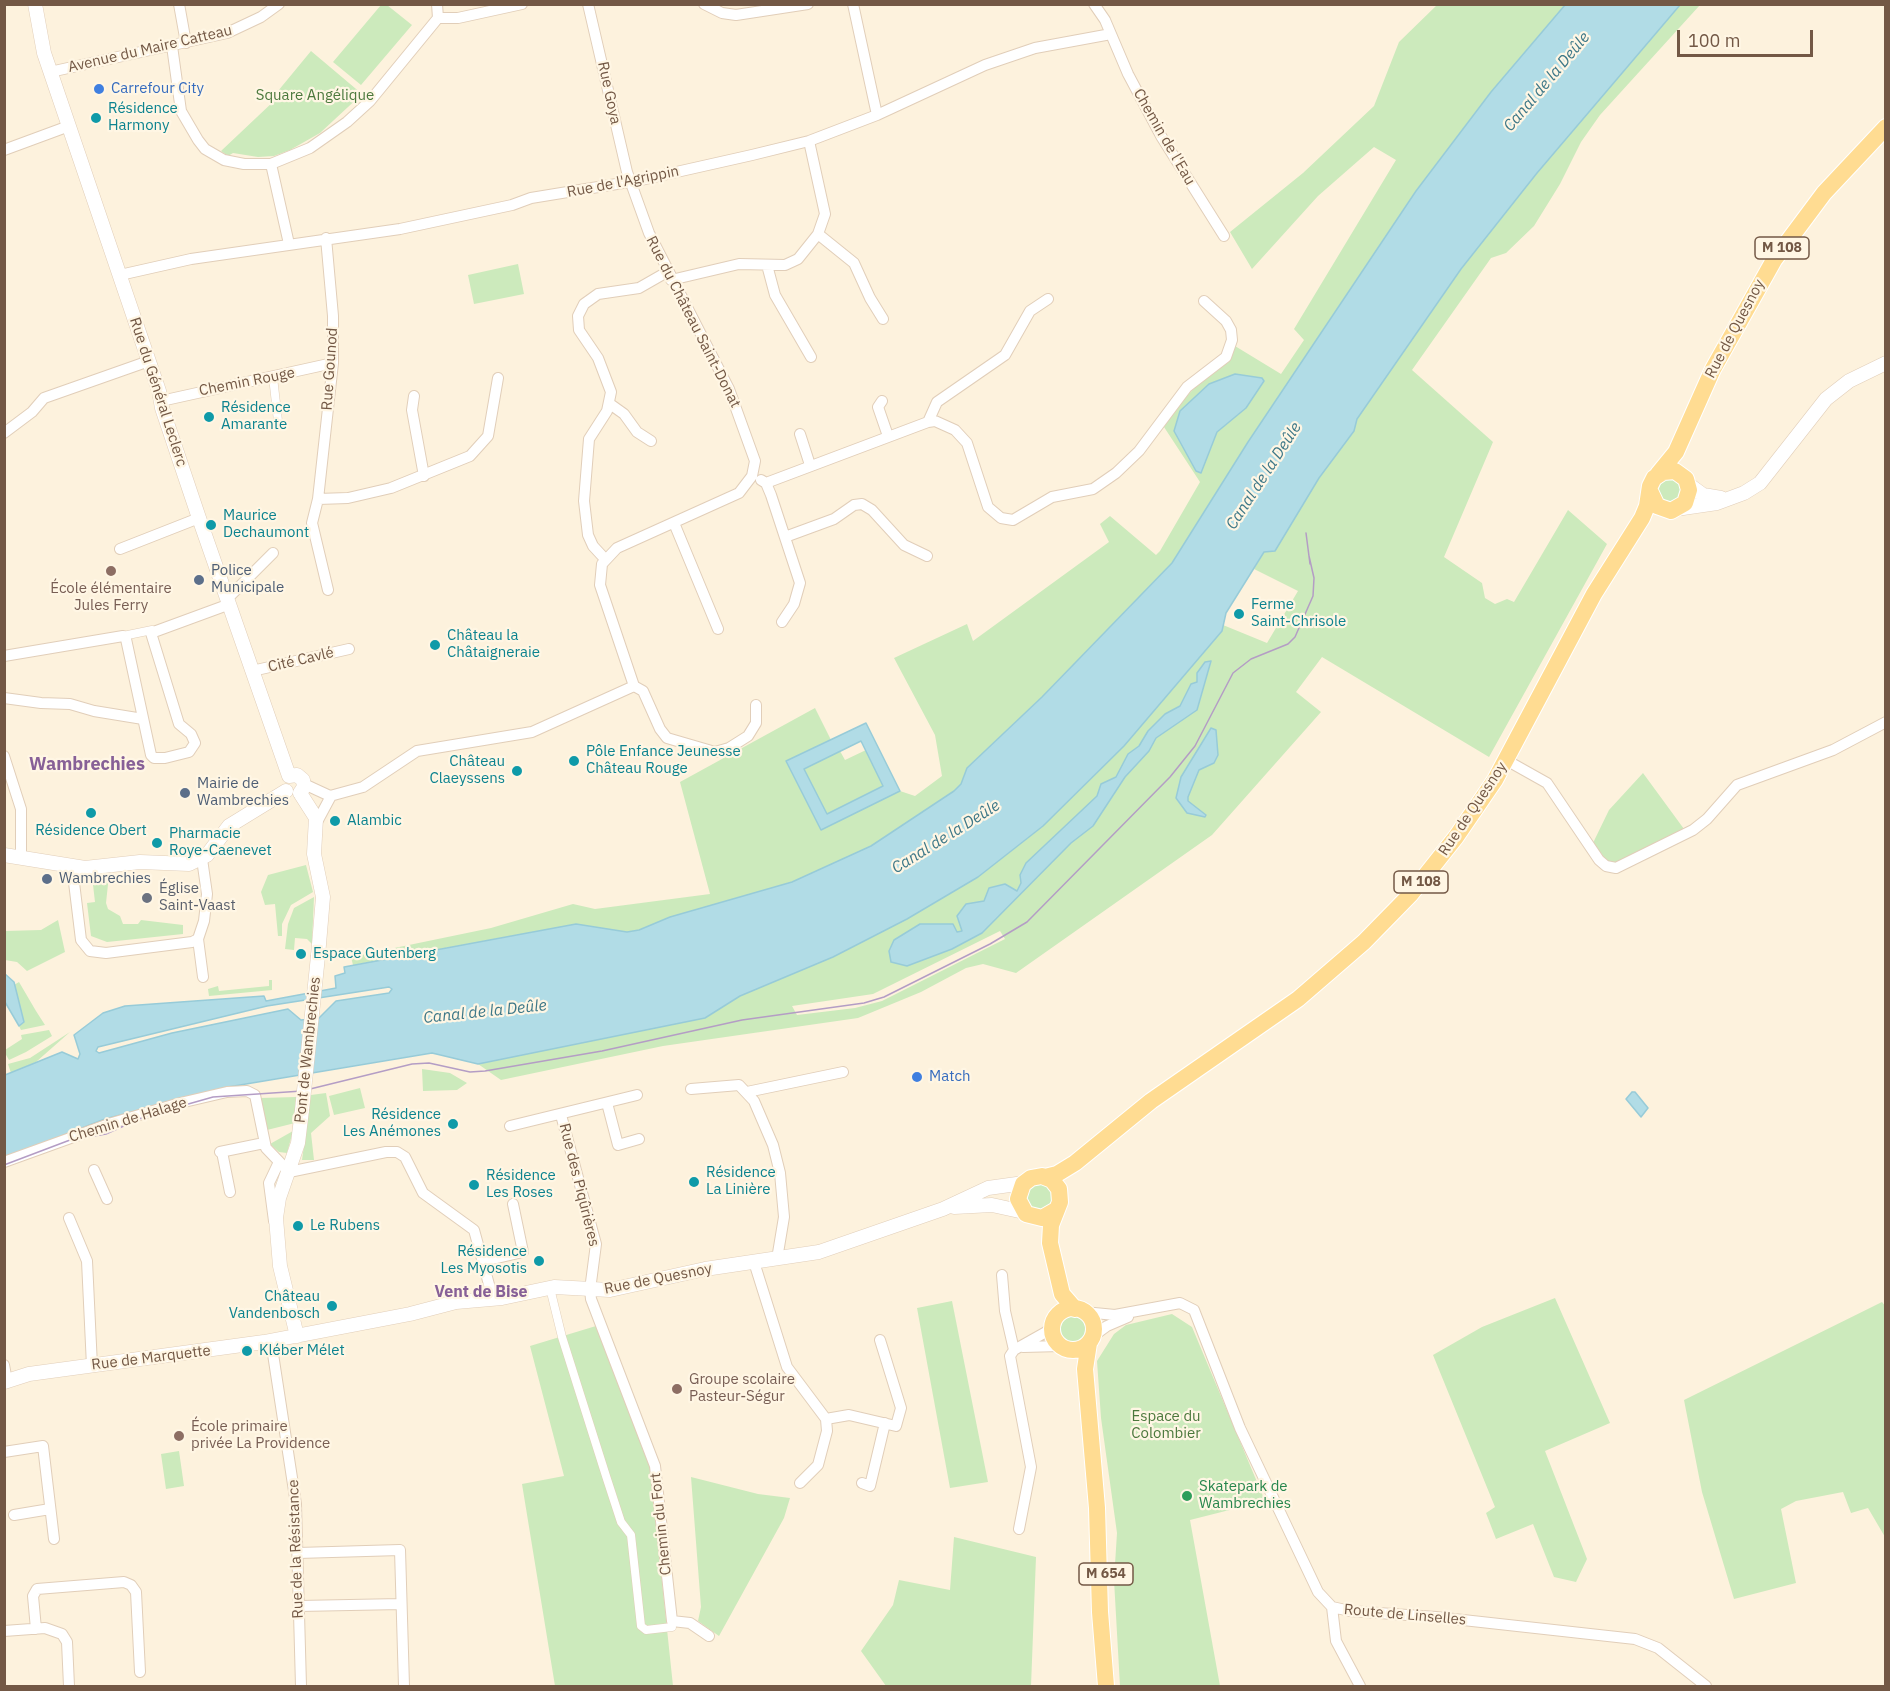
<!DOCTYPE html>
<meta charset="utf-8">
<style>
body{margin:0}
#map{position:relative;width:1890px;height:1691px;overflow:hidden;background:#fdf2dd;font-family:"IBM Plex Sans",sans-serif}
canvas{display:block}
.frame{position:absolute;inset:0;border:6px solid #735845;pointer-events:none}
.scale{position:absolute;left:1677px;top:30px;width:136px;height:27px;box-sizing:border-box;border:3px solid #735845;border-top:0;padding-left:8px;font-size:18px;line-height:21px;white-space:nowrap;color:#735845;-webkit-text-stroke:4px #fff6e4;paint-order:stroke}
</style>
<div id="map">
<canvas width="1890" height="1691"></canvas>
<div class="frame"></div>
<div class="scale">100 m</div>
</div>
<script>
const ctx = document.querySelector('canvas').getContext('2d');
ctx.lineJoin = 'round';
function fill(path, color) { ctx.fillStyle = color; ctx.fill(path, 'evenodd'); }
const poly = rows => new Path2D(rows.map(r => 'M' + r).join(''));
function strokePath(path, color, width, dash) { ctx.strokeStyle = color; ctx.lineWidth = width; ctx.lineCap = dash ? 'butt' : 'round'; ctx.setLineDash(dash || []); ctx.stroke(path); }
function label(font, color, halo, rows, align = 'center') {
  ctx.font = font + ' "IBM Plex Sans",sans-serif'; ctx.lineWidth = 4.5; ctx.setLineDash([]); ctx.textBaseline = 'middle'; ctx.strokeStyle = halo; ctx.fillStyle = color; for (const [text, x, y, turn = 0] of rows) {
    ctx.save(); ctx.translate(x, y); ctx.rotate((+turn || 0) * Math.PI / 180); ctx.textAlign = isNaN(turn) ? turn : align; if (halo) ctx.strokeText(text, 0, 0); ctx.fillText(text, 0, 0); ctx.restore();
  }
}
fill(poly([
 [381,5,387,5,412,25,361,85,333,62],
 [1437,5,1565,5,1491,92,1416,191,1248,442,1172,563,1042,697,967,768,961,784,955,791,871,846,792,882,670,917,644,929,627,932,576,924,353,965,351,957,491,928,573,904,595,909,710,894,680,782,815,708,831,740,786,761,821,830,900,791,915,796,942,776,935,735,894,658,967,624,973,641,1109,542,1100,524,1110,516,1156,555,1160,551,1200,482,1164,427,1179,404,1235,346,1281,374,1304,340,1294,329,1396,160,1374,147,1318,196,1252,269,1230,232,1303,173,1374,106,1399,42],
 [1209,384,1246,408,1217,432,1180,411],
 [1680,5,1700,5,1600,115,1581,142,1560,184,1534,226,1506,253,1491,258,1412,370,1493,442,1444,557,1482,583,1485,598,1495,604,1507,599,1514,602,1568,510,1607,544,1489,757,1322,657,1296,692,1321,712,1212,835,1016,973,983,964,966,968,921,992,858,1018,663,1046,501,1080,478,1064,705,1018,740,996,834,956,907,919,978,877,1043,826,1124,746,1222,631,1223,625,1267,643,1298,591,1254,569,1264,552,1275,550,1319,478,1354,431,1357,419,1461,269,1537,173],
 [1000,931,1005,939,882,1001,855,1008,797,1015,792,1006,873,994],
 [311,51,362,94,320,133,290,150,274,156,258,157,233,153,228,156,221,151,275,100,278,91],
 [518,264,524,294,474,304,468,275],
 '1659 490a11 11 0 1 1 22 0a11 11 0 1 1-22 0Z',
 [866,750,883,786,827,814,803,769,840,751,845,760],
 [1643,773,1684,829,1619,863,1607,861,1593,843,1609,810],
 [306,865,313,892,291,905,282,924,282,936,278,936,275,904,265,905,261,892,268,875],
 [109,875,106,903,108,909,120,916,123,924,138,924,141,920,183,925,183,934,107,942,91,936,87,903,95,902,92,876],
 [314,897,312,944,307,939,295,938,294,950,285,949,288,924,294,908],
 [58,920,65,952,27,971,17,962,5,960,5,931,41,930],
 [269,980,272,980,272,990,209,996,208,989,218,986,219,991,269,986],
 [19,982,36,1011,45,1025,21,1030,19,1026,24,1022,14,985],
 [49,1030,52,1036,26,1052,9,1060,5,1053,5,1050,22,1039,21,1035],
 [70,1032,36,1062,11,1073,8,1064,30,1058],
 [422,1069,450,1073,467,1083,457,1090,423,1091],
 [360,1088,365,1108,334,1115,329,1096],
 [326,1093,330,1116,311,1133,314,1160,302,1160,311,1095],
 [296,1097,295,1123,267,1130,260,1098],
 [293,1131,287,1153,279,1152,270,1144],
 [1043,1183,1052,1189,1053,1202,1046,1210,1032,1210,1025,1198,1033,1184],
 [1555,1298,1610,1423,1545,1451,1587,1559,1576,1582,1554,1577,1533,1524,1496,1539,1486,1513,1495,1507,1433,1355,1482,1327],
 [952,1301,988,1482,950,1488,917,1308],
 [1882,1302,1886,1307,1885,1537,1868,1508,1851,1513,1843,1492,1796,1501,1781,1509,1796,1583,1734,1599,1702,1492,1684,1400],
 [1172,1314,1192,1327,1265,1501,1190,1520,1220,1686,1120,1686,1114,1580,1117,1533,1101,1418,1097,1361,1114,1334,1126,1325],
 '1059 1329a14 14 0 1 1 28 0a14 14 0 1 1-28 0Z',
 [596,1326,650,1468,673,1686,555,1686,522,1484,564,1476,530,1346],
 [179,1451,184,1486,166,1489,161,1454],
 [691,1477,758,1494,790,1498,784,1518,719,1636,698,1621,701,1607],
 [954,1537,1036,1557,1031,1686,886,1686,861,1651,893,1605,899,1580,950,1590]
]), '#cceabc');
const water = poly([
 [1565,5,1680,5,1537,173,1461,269,1357,419,1354,431,1319,478,1275,551,1264,552,1226,613,1222,631,1124,746,1043,826,978,877,907,919,833,957,740,996,705,1018,478,1064,432,1053,228,1087,105,1119,5,1158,5,1075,62,1052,78,1059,80,1054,74,1035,103,1013,125,1006,264,996,266,1001,336,988,335,976,345,973,344,967,576,924,627,932,639,930,670,917,792,882,871,846,954,791,961,784,967,768,1042,697,1172,563,1248,442,1416,191,1491,92,1565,5],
 [389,987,392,989,389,993,336,1001,319,1018,301,1020,288,1009,172,1033,99,1053,96,1051,98,1047,267,1006,389,987],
 [1235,374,1262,378,1264,381,1246,408,1217,432,1201,473,1196,471,1174,431,1180,411,1209,384,1235,374],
 [1211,661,1197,710,1156,738,1149,751,1125,777,1093,826,1071,843,982,933,952,949,907,966,891,962,889,951,894,940,920,924,953,924,957,932,962,931,957,916,966,904,984,901,989,888,1005,884,1017,891,1021,883,1020,875,1026,863,1097,796,1101,784,1116,777,1128,754,1139,746,1148,731,1165,714,1180,706,1191,684,1197,682,1197,673,1205,662,1211,661],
 [866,723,900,791,821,830,786,761,866,723],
 [861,741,883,786,827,814,804,769,861,741],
 [1211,728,1216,730,1218,755,1214,763,1199,770,1188,797,1188,801,1206,815,1205,817,1187,813,1176,798,1181,777,1211,728],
 [4,973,14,982,24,1022,19,1026,5,1002,4,973],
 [1632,1092,1635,1092,1648,1108,1641,1117,1626,1099,1632,1092]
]);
fill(water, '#b1dce6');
strokePath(water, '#97cbd8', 1.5);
const pedestrian = poly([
 [273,377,278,421],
 [123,636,152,630],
 [550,1288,562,1337,606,1476,621,1522,631,1535,641,1626,646,1630,672,1627]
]);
const minor = poly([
 [179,4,186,43],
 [437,4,438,18],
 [588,4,627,172,649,233,729,389,755,461,752,476,739,493,617,548,602,564,600,585,634,686],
 [704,4,722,13,736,15,808,4],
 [853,4,877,115],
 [1094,4,1105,20,1128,74,1161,136,1224,236],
 [172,46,181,111,198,140,205,149,224,160,244,164,271,164],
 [50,72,227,33,261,17,279,4],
 [4,150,69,126],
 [818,234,854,263,870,298,883,319],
 [326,238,333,316,333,363,318,499,312,523,328,590],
 [289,244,271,164,310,148,347,122,370,101,438,18,458,18,522,4],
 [767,265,775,295,811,357],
 [120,275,191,259,400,229,512,205,531,198,641,180,752,155,809,141,877,115,985,65,1035,48,1111,34],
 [671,280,739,264,785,265,798,259,818,234,825,214,809,141],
 [414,396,412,410,424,476],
 [161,401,333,363],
 [882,401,878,407,888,436],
 [610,404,624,414,637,432,651,441],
 [928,422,937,402,1005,355,1030,311,1048,299],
 [4,433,32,412,44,398,149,361],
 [800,434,810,465],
 [761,480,766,483,771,495,800,583,794,604,782,622],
 [766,483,928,422,935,421,955,430,967,443,988,507,1001,518,1013,520,1052,497,1093,489,1116,473,1139,451,1187,387,1226,357,1232,340,1231,330,1226,321,1204,301],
 [318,499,348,498,391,488,470,456,488,436,498,378],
 [674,523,718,629],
 [785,537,834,519,854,505,862,504,872,510,904,545,927,556],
 [120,549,199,518],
 [605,559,593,546,588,535,584,501,589,439,607,411,611,392,598,358,579,330,578,316,584,304,598,294,639,288,667,272],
 [228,598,273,553],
 [4,656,123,636,126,639,151,755,154,758,165,758,189,752,195,743,191,734,179,724,151,633,230,604],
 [252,671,349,649],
 [634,686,643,691,660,729,667,738,715,752,729,748,748,736,756,723,756,705],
 [4,698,41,703,70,704,94,711,143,719],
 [4,756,21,809,21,858],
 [1506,760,1547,783,1599,860,1606,866,1616,868,1693,830,1707,819,1737,785,1833,750,1886,722],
 [304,784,330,796,363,787,417,751,532,732,634,686],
 [316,824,331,796],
 [202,859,207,894,204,921,198,939,203,977],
 [72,866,81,940,90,951,106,953,192,942,198,939],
 [691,1089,739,1085,754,1101,773,1145,780,1173,784,1217,777,1259],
 [747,1092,843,1072],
 [607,1103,618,1145,639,1139],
 [561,1115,596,1244,590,1290,591,1299,655,1466,672,1621,690,1623,709,1636],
 [510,1126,637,1095],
 [220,1152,264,1143],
 [222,1152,230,1192],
 [4,1162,112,1123,180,1103,227,1092,247,1091,255,1095,266,1148,289,1172,386,1152,397,1152,405,1157,423,1193,474,1230,493,1299],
 [94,1170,107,1199],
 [69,1218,87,1261,92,1366],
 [274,1221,269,1183,278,1164],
 [484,1261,523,1252,513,1204],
 [754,1262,787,1367,826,1419,827,1431,818,1465,800,1483],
 [1002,1275,1005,1311,1014,1350],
 [1084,1312,1115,1315,1180,1303,1194,1310,1240,1428,1318,1592,1332,1607,1350,1611,1436,1617,1635,1639,1658,1648,1706,1686],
 [1092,1337,1107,1326,1128,1317],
 [271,1341,296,1504,301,1686],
 [1023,1347,1061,1346],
 [4,1365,7,1381],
 [826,1419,849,1415,896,1426,901,1408,880,1340],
 [4,1452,43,1446,54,1539],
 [862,1483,870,1486,885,1423],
 [14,1515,50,1509],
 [1019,1529,1031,1467,1010,1356,1014,1350,1046,1332,1053,1325],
 [298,1553,400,1550,404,1686],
 [299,1606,401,1604],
 [1332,1607,1336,1641,1360,1686],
 [36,1629,33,1596,37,1589,124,1582,131,1585,136,1592,140,1672],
 [4,1631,45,1628,62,1634,67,1642,69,1686]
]);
const tertiary = poly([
 [35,4,44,53,159,391,162,408,199,518,289,776],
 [1688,484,1703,495,1721,498],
 [1676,509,1717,503,1744,493,1760,483,1826,399,1849,381,1886,363],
 [289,776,297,775,303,780,304,787,300,793],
 [300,793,316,818,314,854,323,897,318,956],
 [4,855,85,868,140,862,189,864,207,855,229,826,286,791],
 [954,1207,992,1205,1024,1212],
 [297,1336,280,1266,276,1218,279,1198,298,1143,302,1110],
 [4,1382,29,1374,264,1342,410,1314,456,1302,502,1298,554,1287,610,1290,705,1269,819,1252,943,1209,988,1188,1024,1183]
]);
const primary = poly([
 [1658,474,1676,452,1713,369,1774,260,1824,193,1886,127],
 [1045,1177,1057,1174,1075,1163,1151,1101,1298,999,1364,942,1410,895,1456,837,1495,780,1594,594,1642,518,1647,506,1650,486,1654,478,1663,472,1675,471,1686,479,1689,490,1685,503,1671,511,1657,506,1650,491],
 [1056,1210,1042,1218,1026,1214,1018,1199,1023,1184,1031,1178,1042,1176,1052,1180,1059,1189,1060,1202,1051,1225,1050,1243,1062,1294,1075,1309],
 '1052 1329a21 21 0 1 1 42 0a21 21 0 1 1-42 0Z',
 [1089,1343,1085,1369,1097,1508,1100,1612,1106,1686]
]);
strokePath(pedestrian, '#e1ceb9', 9);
strokePath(minor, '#e1ceb9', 12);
strokePath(tertiary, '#e1ceb9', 15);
strokePath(primary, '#fff', 18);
strokePath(pedestrian, '#fff', 8);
strokePath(minor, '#fff', 10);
strokePath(tertiary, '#fff', 14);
strokePath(primary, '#ffdc92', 16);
strokePath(poly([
 [1306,533,1310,564],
 [4,1165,70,1140,106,1134,146,1116,213,1097,302,1091,412,1064,429,1063,470,1072,485,1071,602,1051,742,1020,864,1003,884,997,990,944,1027,922,1170,777,1195,746,1233,673,1251,659,1288,644,1295,637,1313,596,1314,578,1309,556]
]), '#b49dc5', 1.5);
const tertiaryBridge = poly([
 [302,1110,318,956]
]);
strokePath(tertiaryBridge, '#e1ceb9', 15, []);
strokePath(tertiaryBridge, '#fff', 14);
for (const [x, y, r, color] of [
 [99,89,6,"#3f7fe0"],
 [96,118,6,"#0f9aa8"],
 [209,417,6,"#0f9aa8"],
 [211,525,6,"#0f9aa8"],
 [111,571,6,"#8d6e63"],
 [199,580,6,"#5c6f8a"],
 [1239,614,6,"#0f9aa8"],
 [435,645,6,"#0f9aa8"],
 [574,761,6,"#0f9aa8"],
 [517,771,6,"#0f9aa8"],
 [185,793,6,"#5c6f8a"],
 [91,813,6,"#0f9aa8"],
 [335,821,6,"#0f9aa8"],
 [157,843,6,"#0f9aa8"],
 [47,879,6,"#5c6f8a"],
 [147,898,6,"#6b7280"],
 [301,954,6,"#0f9aa8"],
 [917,1077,6,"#3f7fe0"],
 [453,1124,6,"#0f9aa8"],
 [694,1182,6,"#0f9aa8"],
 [474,1185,6,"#0f9aa8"],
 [298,1226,6,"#0f9aa8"],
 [539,1261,6,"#0f9aa8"],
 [332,1306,6,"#0f9aa8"],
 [247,1351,6,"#0f9aa8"],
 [677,1389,6,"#8d6e63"],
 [179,1436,6,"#8d6e63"],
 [1187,1496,6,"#2e9e5b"]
]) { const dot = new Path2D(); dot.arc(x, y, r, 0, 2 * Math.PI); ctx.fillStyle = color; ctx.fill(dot); strokePath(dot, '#fff6e4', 2); }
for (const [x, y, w] of [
 [1782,248,54],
 [1421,882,54],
 [1106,1574,54]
]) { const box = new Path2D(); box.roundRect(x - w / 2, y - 11, w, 22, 4.5); ctx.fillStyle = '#fff6e4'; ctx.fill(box); strokePath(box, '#735845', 1.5); }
label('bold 14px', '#735845', null, [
 ["M 108",1782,248],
 ["M 108",1421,882],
 ["M 654",1106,1574]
]);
label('15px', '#735845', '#fff6e4', [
 ["Avenue du Maire Catteau",150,49,-13],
 ["Rue Goya",609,93,78],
 ["Chemin de l'Eau",1164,137,60],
 ["Rue de l'Agrippin",623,182,-11],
 ["Rue du Château Saint-Donat",693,322,63],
 ["Rue de Quesnoy",1735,329,-62],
 ["Rue Gounod",330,369,-86],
 ["Chemin Rouge",247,382,-11],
 ["Rue du Général Leclerc",158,392,72],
 ["Cité Cavlé",301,660,-13],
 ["Rue de Quesnoy",1473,809,-56],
 ["Pont de Wambrechies",308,1050,-84],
 ["Chemin de Halage",128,1120,-17],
 ["Rue des Piqûrières",579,1185,76],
 ["Rue de Quesnoy",658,1279,-11],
 ["Rue de Marquette",151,1358,-7],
 ["Chemin du Fort",661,1524,-96],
 ["Rue de la Résistance",296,1549,-92],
 ["Route de Linselles",1405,1615,5]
]);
label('15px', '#366cbe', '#fff6e4', [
 ["Carrefour City",111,89],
 ["Match",929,1077]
], 'left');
label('15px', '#4c793d', '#fff6e4', [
 ["Square Angélique",315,96],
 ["Espace du",1166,1417],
 ["Colombier",1166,1434]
]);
label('15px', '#0d838f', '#fff6e4', [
 ["Résidence",108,109],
 ["Harmony",108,126],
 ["Résidence",221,408],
 ["Amarante",221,425],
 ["Maurice",223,516],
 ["Dechaumont",223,533],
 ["Ferme",1251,605],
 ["Saint-Chrisole",1251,622],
 ["Château la",447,636],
 ["Châtaigneraie",447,653],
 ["Pôle Enfance Jeunesse",586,752],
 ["Château Rouge",586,769],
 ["Château",505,762,"right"],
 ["Claeyssens",505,779,"right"],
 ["Alambic",347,821],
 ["Résidence Obert",91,831,"center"],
 ["Pharmacie",169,834],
 ["Roye-Caenevet",169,851],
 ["Espace Gutenberg",313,954],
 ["Résidence",441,1115,"right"],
 ["Les Anémones",441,1132,"right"],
 ["Résidence",706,1173],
 ["La Linière",706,1190],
 ["Résidence",486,1176],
 ["Les Roses",486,1193],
 ["Le Rubens",310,1226],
 ["Résidence",527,1252,"right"],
 ["Les Myosotis",527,1269,"right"],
 ["Château",320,1297,"right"],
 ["Vandenbosch",320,1314,"right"],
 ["Kléber Mélet",259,1351]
], 'left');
label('15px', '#4e5e75', '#fff6e4', [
 ["Police",211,571],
 ["Municipale",211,588],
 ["Mairie de",197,784],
 ["Wambrechies",197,801],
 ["Wambrechies",59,879]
], 'left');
label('15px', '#785e54', '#fff6e4', [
 ["École élémentaire",111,589,"center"],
 ["Jules Ferry",111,606,"center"],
 ["Groupe scolaire",689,1380],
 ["Pasteur-Ségur",689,1397],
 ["École primaire",191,1427],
 ["privée La Providence",191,1444]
], 'left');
label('15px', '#5b616d', '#fff6e4', [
 ["Église",159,889],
 ["Saint-Vaast",159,906]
], 'left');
label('15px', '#27864d', '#fff6e4', [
 ["Skatepark de",1199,1487],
 ["Wambrechies",1199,1504]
], 'left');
label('italic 16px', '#3e7888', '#fff6e4', [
 ["Canal de la Deûle",1547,82,-50],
 ["Canal de la Deûle",1264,476,-57],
 ["Canal de la Deûle",946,837,-32],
 ["Canal de la Deûle",485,1012,-6]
]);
label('bold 16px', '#876097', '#fff6e4', [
 ["Vent de Bise",481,1292]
]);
label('bold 18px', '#876097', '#fff6e4', [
 ["Wambrechies",87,765]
]);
</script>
